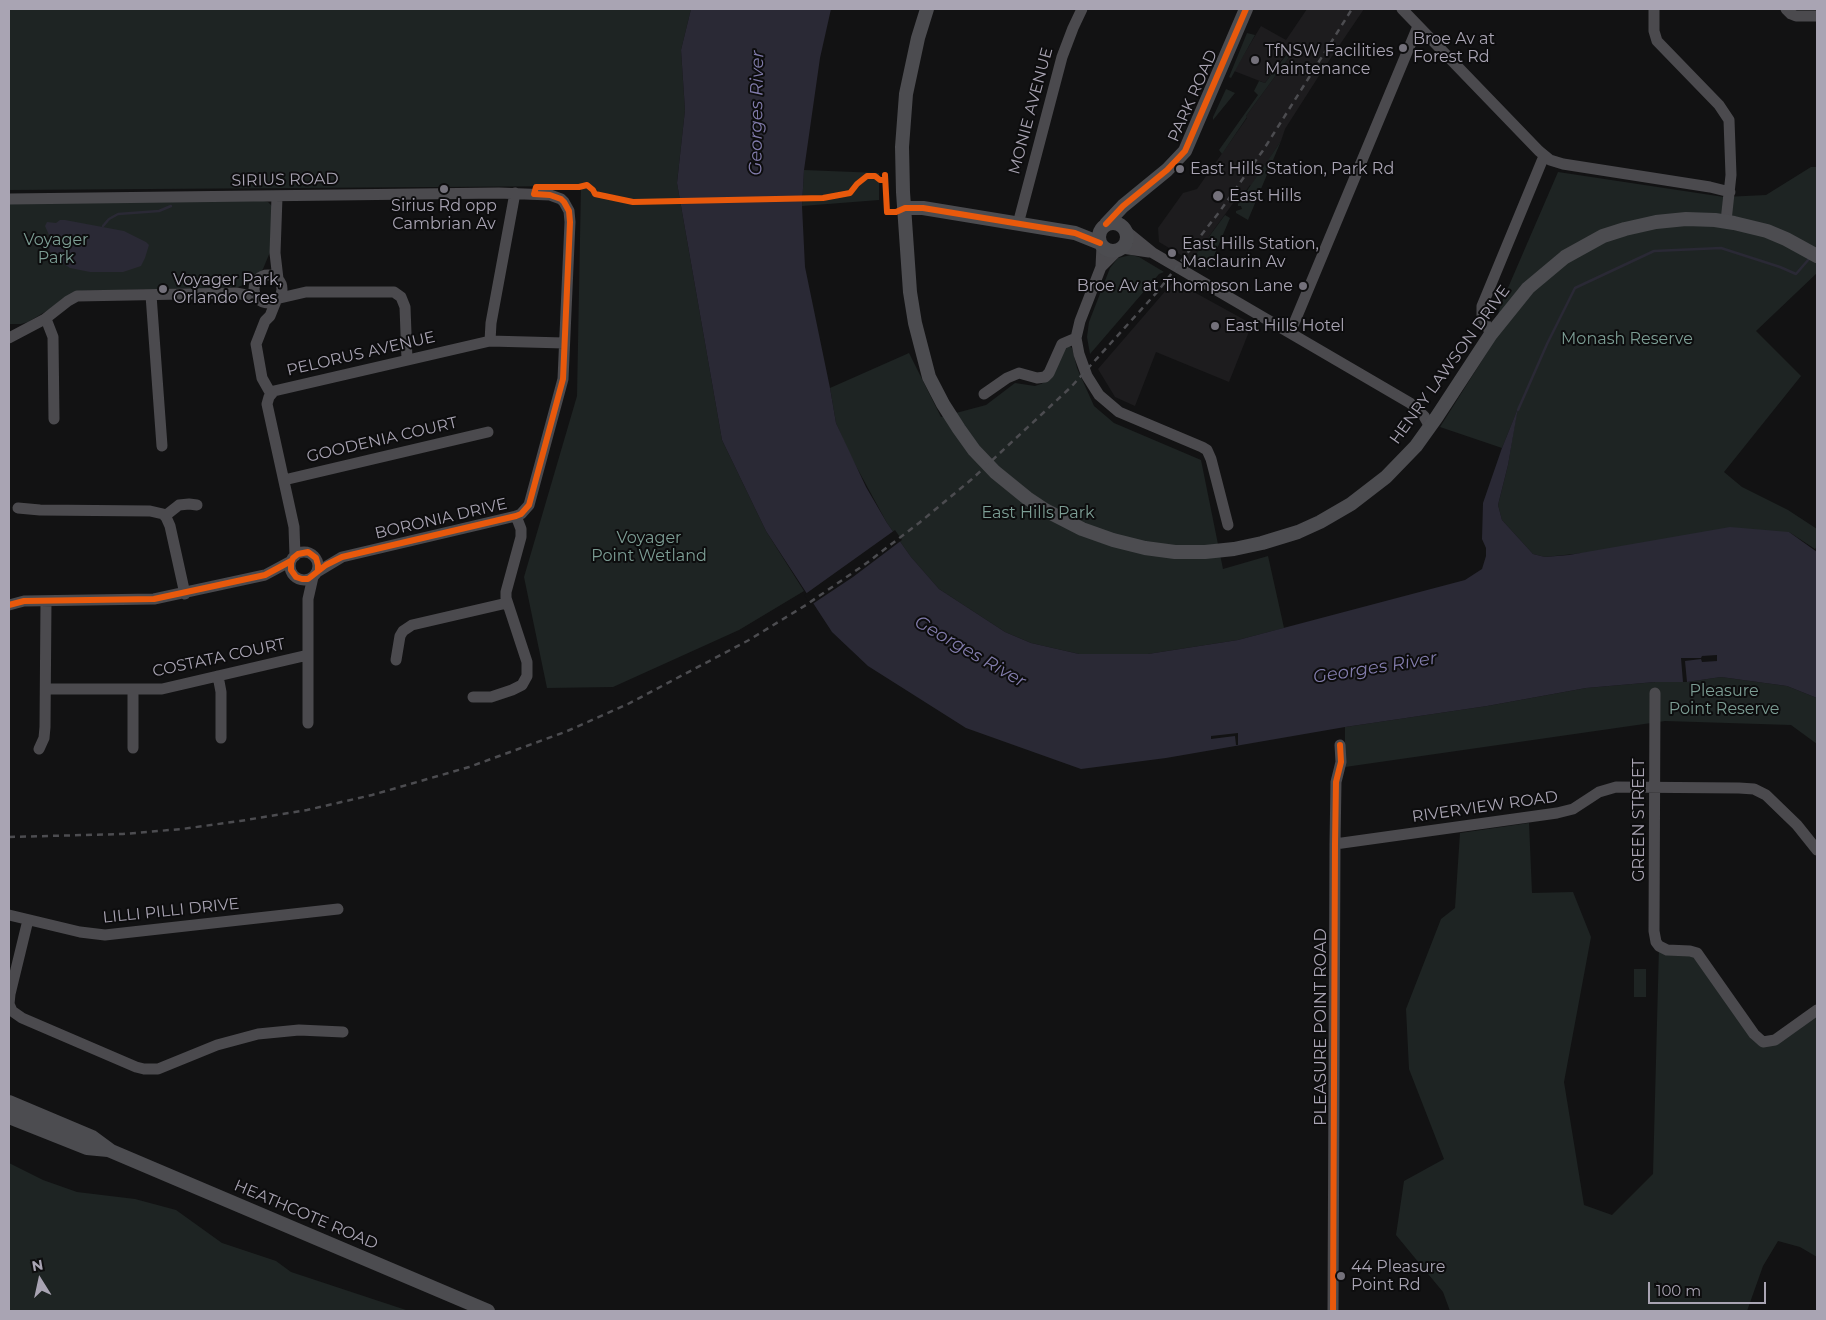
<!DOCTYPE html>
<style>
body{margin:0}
#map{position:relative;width:1826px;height:1320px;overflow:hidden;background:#121213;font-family:Montserrat,sans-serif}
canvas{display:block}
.frame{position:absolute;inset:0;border:10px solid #a9a4b3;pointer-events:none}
.north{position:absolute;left:15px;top:1255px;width:50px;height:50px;-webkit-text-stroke:4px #0d0d0e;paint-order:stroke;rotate:350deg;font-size:14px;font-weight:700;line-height:20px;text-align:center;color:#a9a4b3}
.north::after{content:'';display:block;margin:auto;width:18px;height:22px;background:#a9a4b3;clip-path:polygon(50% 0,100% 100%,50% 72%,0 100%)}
.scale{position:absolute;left:1648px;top:1282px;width:118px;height:22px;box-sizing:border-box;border:2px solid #a9a4b3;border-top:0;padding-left:6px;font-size:15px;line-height:18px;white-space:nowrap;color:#a9a4b3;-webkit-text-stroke:4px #0d0d0e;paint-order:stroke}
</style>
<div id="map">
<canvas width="1826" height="1320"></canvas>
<div class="frame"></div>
<div class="north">N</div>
<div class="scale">100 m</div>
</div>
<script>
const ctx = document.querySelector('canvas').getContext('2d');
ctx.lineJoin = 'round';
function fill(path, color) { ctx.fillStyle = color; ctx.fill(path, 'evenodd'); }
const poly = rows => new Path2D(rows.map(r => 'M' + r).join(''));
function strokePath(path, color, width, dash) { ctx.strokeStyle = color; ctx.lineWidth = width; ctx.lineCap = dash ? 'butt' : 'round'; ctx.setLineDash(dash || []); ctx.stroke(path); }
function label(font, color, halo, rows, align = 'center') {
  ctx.font = font + ' Montserrat,sans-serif'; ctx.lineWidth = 4; ctx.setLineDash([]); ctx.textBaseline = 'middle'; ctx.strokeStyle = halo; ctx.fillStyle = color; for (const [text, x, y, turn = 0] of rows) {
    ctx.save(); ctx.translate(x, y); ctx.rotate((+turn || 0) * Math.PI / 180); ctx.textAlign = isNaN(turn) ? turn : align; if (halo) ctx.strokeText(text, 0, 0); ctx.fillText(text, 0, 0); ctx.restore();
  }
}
fill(poly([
 [1307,9,1364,9,1322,71,1285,129,1281,141,1251,186,1250,185,1238,202,1234,202,1191,261,1159,242,1158,228,1183,193,1197,189,1247,118,1246,116,1290,56,1286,54,1265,83,1234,71,1261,26,1286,40],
 [1174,281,1252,324,1229,382,1156,352,1135,406,1115,397,1098,369]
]), '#1d1c1e');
fill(poly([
 [9,9,691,9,681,50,685,110,677,183,722,440,766,531,804,591,739,630,613,687,547,688,524,577,577,396,581,186,9,190],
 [1247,33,1255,35,1231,78,1229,77],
 [1287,54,1290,56,1246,116,1247,117,1222,154,1219,150,1258,95,1254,91,1259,81,1265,83],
 [1226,89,1235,93,1213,120,1213,117],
 [1281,141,1248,220,1236,213,1236,211,1242,209,1241,206,1238,206,1238,204],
 [1811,167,1817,167,1817,273,1756,331,1801,376,1724,472,1742,487,1788,510,1817,529,1817,546,1815,549,1789,532,1545,557,1533,554,1502,520,1498,505,1508,465,1517,411,1502,448,1440,427,1488,351,1501,304,1558,172,1724,197,1766,195],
 [804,170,879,173,879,200,802,206],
 [259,200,268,202,273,207,270,252,263,269,252,281,238,287,80,291,28,322,21,324,9,324,9,202],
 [1225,215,1230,218,1208,270,1191,261],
 [1131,255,1139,257,1164,272,1159,274,1090,354,1087,337,1089,322,1110,268,1118,258],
 [1069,346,1072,348,1077,368,1094,406,1114,423,1201,460,1223,569,1268,556,1284,628,1238,640,1148,654,1079,654,1031,643,1005,632,939,589,911,557,887,523,850,455,836,423,830,388,909,353,941,417,986,405,1015,383,1035,386,1041,384,1050,379,1064,348],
 [1721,677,1787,686,1817,698,1817,744,1791,725,1665,721,1345,767,1345,727,1487,706,1586,688,1655,682,1687,682],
 [1529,823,1532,893,1573,892,1591,937,1564,1082,1584,1205,1612,1215,1653,1174,1659,946,1690,951,1763,1042,1817,1010,1817,1257,1800,1247,1778,1241,1763,1266,1747,1311,1450,1311,1443,1292,1396,1235,1404,1181,1444,1159,1409,1069,1406,1009,1441,919,1455,908,1460,833],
 [1634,969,1646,969,1646,997,1634,997],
 [9,1163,43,1180,77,1192,135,1199,176,1210,222,1243,276,1261,291,1272,409,1311,9,1311]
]), '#1e2423');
fill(poly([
 [691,9,831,9,820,58,804,170,802,206,805,267,830,388,836,423,866,487,887,523,911,557,939,589,1005,632,1031,643,1079,654,1148,654,1238,640,1465,580,1482,569,1486,556,1486,548,1482,539,1483,503,1502,448,1518,408,1508,465,1498,505,1502,520,1533,554,1545,557,1569,555,1730,527,1789,532,1817,552,1817,698,1787,686,1721,677,1687,682,1655,682,1586,688,1487,706,1345,727,1166,758,1081,769,966,728,868,666,832,632,766,531,722,440,677,183,685,110,681,50],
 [60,220,65,220,124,231,146,242,149,245,145,258,141,266,123,272,90,272,70,268,51,255,49,247,49,235,45,226,47,222,56,223]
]), '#2a2935');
fill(poly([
 [895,530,902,540,853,577,811,605,804,595],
 [1717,655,1717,661,1702,662,1701,659,1685,661,1687,682,1683,682,1681,658,1701,658,1702,656],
 [1238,733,1238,745,1236,745,1235,736,1211,739,1211,736]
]), '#121213');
strokePath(poly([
 [103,226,109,219,118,214,159,211,171,206],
 [1518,410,1547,344,1575,288,1654,251,1721,248,1780,267,1796,274,1809,259]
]), '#2a2935', 2.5);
strokePath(poly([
 [1402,9,1539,151,1550,160,1563,164,1710,187,1730,192],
 [1654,9,1654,31,1657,41,1719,105,1729,120,1731,175,1726,221],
 [1786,9,1791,14,1796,16,1817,16],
 [277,197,275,253,278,279],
 [9,199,499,193,550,195,561,199,564,202,569,211,570,222,563,379,529,505,521,514,516,516,342,557,317,572],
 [1018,224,1062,57,1073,28,1082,9],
 [1126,231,1153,253,1410,403,1424,416,1430,427],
 [1102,246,1101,267,1080,321,1076,338,1079,354,1087,376,1099,395,1119,412,1202,447,1207,450,1211,459,1228,525],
 [1122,248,1149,252],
 [1101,267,1118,250],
 '254 289a14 14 0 1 1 28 0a14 14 0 1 1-28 0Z',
 [151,295,162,446],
 [280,298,306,292,394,292,401,297,405,307,407,360],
 [46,319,53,337,54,419],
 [1290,333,1418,26],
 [1491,334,1482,317,1482,306,1544,156],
 [9,338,45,319,68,301,77,296,236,293,256,297],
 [490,341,491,323,515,193],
 [271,394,262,378,256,344,265,321,270,316,276,301],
 [984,394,1007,378,1019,373,1037,378,1045,377,1049,373,1062,344,1076,338],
 [284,480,488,432],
 [18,508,40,510,150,511,163,514,166,517,170,526,185,594],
 [165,516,179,505,189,504,197,505],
 '290 566a14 14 0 1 1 28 0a14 14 0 1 1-28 0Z',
 [295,556,294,527,267,404,269,397,274,391,490,341,564,343],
 [9,605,24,601,154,599,265,575,291,561],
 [396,660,400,636,403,631,412,625,507,603],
 [218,676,221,692,221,738],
 [46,689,162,689,308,655],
 [1655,693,1654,931,1656,942,1659,946,1667,950,1690,951,1697,953,1754,1034,1763,1042,1775,1040,1817,1010],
 [473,697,491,697,512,690,522,685,527,676,527,662,506,598,506,592,521,537,521,529,516,516],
 [308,723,308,599,313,577],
 [133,748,133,690],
 [39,749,44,738,45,727,46,601],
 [1335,844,1557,813,1573,809,1599,792,1616,787,1739,788,1754,789,1766,795,1797,825,1817,850],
 [9,915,80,932,105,935,338,909],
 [28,920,10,994,9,1004,12,1011,22,1018,136,1067,144,1069,158,1069,217,1045,258,1034,299,1030,343,1032],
 [1333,1311,1335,844,1336,782,1341,762,1340,745]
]), '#4b4a4e', 11);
strokePath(poly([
 [927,9,918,38,906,94,902,147,903,192,910,292,915,323,929,377,943,404,959,429,974,450,995,472,1027,498,1045,510,1082,529,1113,540,1145,548,1175,552,1205,552,1234,549,1262,543,1298,532,1320,522,1351,504,1386,477,1416,446,1436,418,1491,334,1528,288,1565,257,1603,236,1625,229,1656,222,1686,219,1715,220,1734,223,1767,231,1786,239,1817,256],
 [905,208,923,208,1075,233,1100,243],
 '1099 237a14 14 0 1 1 28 0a14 14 0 1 1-28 0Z',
 [1106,224,1123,206,1167,170,1185,151,1246,9],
 [9,1102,92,1137,111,1151,488,1311],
 [9,1117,87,1148,108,1150]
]), '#4c4c50', 14);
strokePath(poly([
 [9,837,123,834,182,829,240,821,307,810,372,795,469,767,565,732,628,704,749,640,806,605,864,565,919,523,972,479,1071,387,1158,291,1220,211,1264,149,1352,9]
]), '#4c4c50', 2.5, [6, 5]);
strokePath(poly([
 [885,175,887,212,896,212,905,208,923,208,1075,233,1100,243],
 [1106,224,1123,206,1167,170,1185,151,1246,9],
 [318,570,318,565,316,558,308,552,298,554,293,558,291,563,291,570,296,577,302,579,308,579,326,565,342,557,516,516,521,514,529,505,563,379,570,222,569,211,564,202,561,199,550,195,534,194,536,187,579,187,587,185,593,190,595,194,633,202,823,198,850,193,857,184,867,176,875,176,880,180,885,180],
 [9,605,24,601,154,599,265,575,291,561],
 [1333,1311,1335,844,1336,782,1341,762,1340,745]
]), '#e8590c', 6);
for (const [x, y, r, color] of [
 [1403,48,5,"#74717b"],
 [1255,60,5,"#74717b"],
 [1180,169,5,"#74717b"],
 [444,189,5,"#74717b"],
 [1218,196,6,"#74717b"],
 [1172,253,5,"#74717b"],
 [1303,286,5,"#74717b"],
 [163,289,5,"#74717b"],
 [1215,326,5,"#74717b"],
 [1341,1276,5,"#74717b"]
]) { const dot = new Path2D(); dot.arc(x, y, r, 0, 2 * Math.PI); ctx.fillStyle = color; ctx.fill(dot); strokePath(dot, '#0d0d0e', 2); }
label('16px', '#a9a4b3', '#0d0d0e', [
 ["Broe Av at",1413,39],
 ["Forest Rd",1413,57],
 ["TfNSW Facilities",1265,51],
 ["Maintenance",1265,69],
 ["East Hills Station, Park Rd",1190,169],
 ["East Hills",1229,196],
 ["Sirius Rd opp",444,206,"center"],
 ["Cambrian Av",444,224,"center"],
 ["East Hills Station,",1182,244],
 ["Maclaurin Av",1182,262],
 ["Voyager Park,",173,280],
 ["Orlando Cres",173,298],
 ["Broe Av at Thompson Lane",1293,286,"right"],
 ["East Hills Hotel",1225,326],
 ["44 Pleasure",1351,1267],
 ["Point Rd",1351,1285]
], 'left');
label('16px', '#a9a4b3', '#0d0d0e', [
 ["PARK ROAD",1193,96,-66],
 ["MONIE AVENUE",1031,111,-75],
 ["SIRIUS ROAD",285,180,-1],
 ["PELORUS AVENUE",361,354,-13],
 ["HENRY LAWSON DRIVE",1450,365,-54],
 ["GOODENIA COURT",382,440,-13],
 ["BORONIA DRIVE",441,519,-13],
 ["COSTATA COURT",219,658,-12],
 ["RIVERVIEW ROAD",1485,807,-8],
 ["GREEN STREET",1639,820,-90],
 ["LILLI PILLI DRIVE",171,911,-6],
 ["PLEASURE POINT ROAD",1321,1027,-90],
 ["HEATHCOTE ROAD",306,1215,23]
]);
label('16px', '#7c9d94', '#0d0d0e', [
 ["Voyager",56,240],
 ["Park",56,258],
 ["Monash Reserve",1627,339],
 ["East Hills Park",1038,513],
 ["Voyager",649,538],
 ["Point Wetland",649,556],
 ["Pleasure",1724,691],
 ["Point Reserve",1724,709]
]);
label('italic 18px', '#827cac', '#0d0d0e', [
 ["Georges River",757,113,-89],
 ["Georges River",970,652,30],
 ["Georges River",1375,668,-9]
]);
</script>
